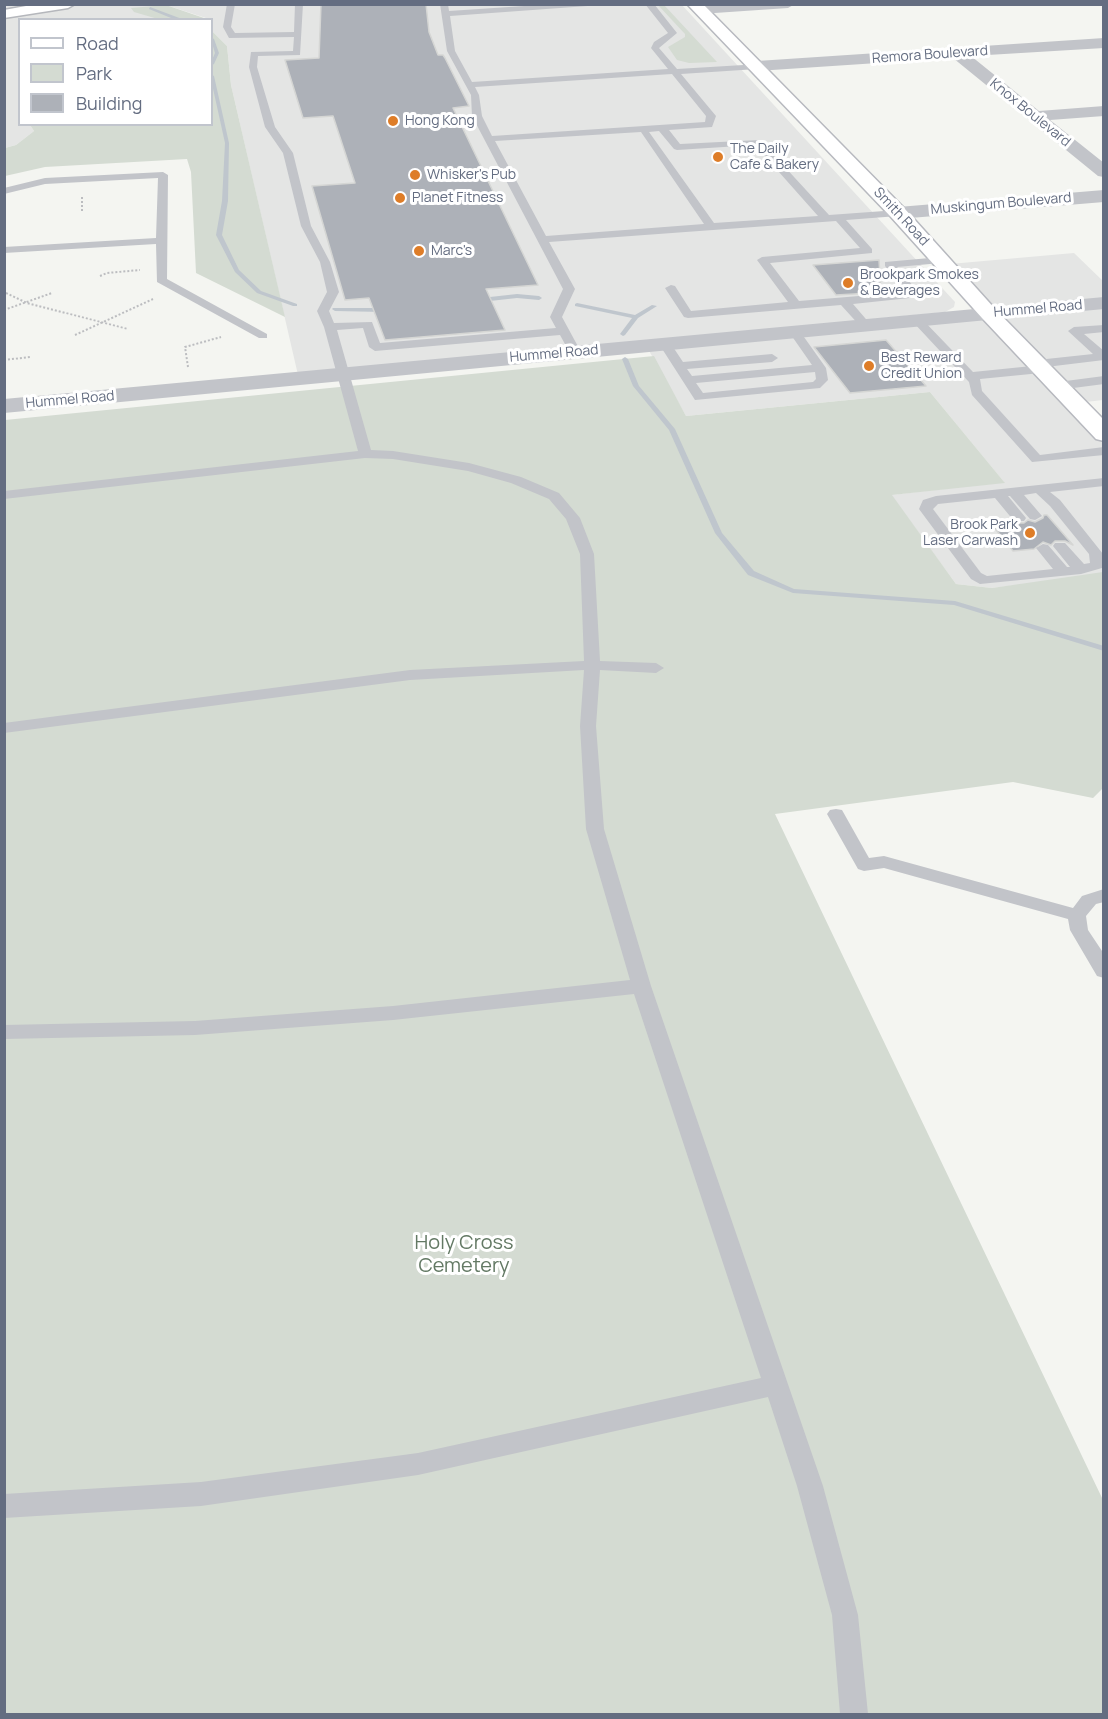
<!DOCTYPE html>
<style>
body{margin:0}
#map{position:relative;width:1108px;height:1719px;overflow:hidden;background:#f4f5f1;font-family:Manrope,sans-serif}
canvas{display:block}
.frame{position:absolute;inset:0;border:6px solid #646d81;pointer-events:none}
.legend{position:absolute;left:18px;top:18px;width:195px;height:108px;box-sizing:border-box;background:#fff;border:2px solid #c1c5cd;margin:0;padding:8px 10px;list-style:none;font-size:18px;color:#646d81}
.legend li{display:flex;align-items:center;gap:12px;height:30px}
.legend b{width:30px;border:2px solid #c1c5cd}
</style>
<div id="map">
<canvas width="1108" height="1719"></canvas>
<div class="frame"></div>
<ul class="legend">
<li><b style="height:8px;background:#fff"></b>Road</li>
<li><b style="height:16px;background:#d4dbd2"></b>Park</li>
<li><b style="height:16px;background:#adb1b8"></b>Building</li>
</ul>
</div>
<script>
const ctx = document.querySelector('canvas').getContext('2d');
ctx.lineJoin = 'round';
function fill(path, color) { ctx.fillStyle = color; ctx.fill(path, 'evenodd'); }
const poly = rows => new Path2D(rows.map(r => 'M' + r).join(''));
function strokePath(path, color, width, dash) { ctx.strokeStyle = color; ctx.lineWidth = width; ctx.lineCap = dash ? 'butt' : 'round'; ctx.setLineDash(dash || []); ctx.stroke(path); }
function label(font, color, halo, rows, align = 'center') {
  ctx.font = font + ' Manrope,sans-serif'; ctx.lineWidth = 6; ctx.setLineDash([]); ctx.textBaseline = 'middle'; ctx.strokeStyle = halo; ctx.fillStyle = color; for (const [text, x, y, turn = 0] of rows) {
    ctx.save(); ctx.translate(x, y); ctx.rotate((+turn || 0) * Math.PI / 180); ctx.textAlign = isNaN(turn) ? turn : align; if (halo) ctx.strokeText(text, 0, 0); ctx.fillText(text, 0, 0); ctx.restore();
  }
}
fill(poly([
 [5,5,682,5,955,302,954,307,945,312,298,375,231,85,227,46,212,31,212,20,166,5,161,19,20,20,20,124,30,125,34,131,16,145,5,148],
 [1074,253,1103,281,1103,400,1068,404,1103,442,1103,575,992,588,956,584,891,495,1004,482,930,392,686,416,648,349,999,316,950,264]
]), '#e4e5e4');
fill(poly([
 [166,5,207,19,158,19,134,12,131,8],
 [658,5,664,5,717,62,689,63,677,60,668,47,685,37,685,34],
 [212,31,227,46,231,85,285,317,196,273,191,172,187,159,45,167,5,176,5,148,16,145,34,131,30,125,212,124],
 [654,356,686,416,930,392,1005,483,892,495,956,584,992,588,1103,572,1103,788,1093,798,1013,782,775,814,1103,1500,1103,1714,5,1714,5,420]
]), '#d4dbd2');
fill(poly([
 [150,7,182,19,183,20,176,20,149,9,150,7],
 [212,38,214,39,219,53,214,64,212,65,212,60,215,53,212,43,212,38],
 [212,75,214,76,229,143,228,201,222,235,239,270,261,291,297,304,297,306,293,306,257,293,235,272,216,235,222,201,225,143,212,84,212,75],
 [517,294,539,296,542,298,539,300,517,298,481,302,478,300,481,298,517,294],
 [577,303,635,315,652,305,657,306,638,318,625,335,623,336,620,334,632,318,575,306,575,304,577,303],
 [333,308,383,308,386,310,383,312,335,311,332,309,333,308],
 [625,357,628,359,639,386,675,429,722,533,754,571,794,589,955,601,1104,646,1104,651,954,605,793,593,748,575,715,533,669,430,633,386,622,359,625,357]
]), '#bfc6cd');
const building = poly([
 [321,4,426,4,429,32,438,55,443,55,445,58,469,106,453,108,538,285,486,289,505,330,385,340,369,298,345,300,312,186,355,183,333,116,303,118,285,60,319,58,321,4],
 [879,260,881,292,854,294,836,295,813,265,879,260],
 [886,340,926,386,850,393,814,347,886,340],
 [1044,515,1047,515,1073,545,1065,541,1055,541,1051,545,1043,542,1034,549,1013,551,989,521,1009,519,1014,523,1024,523,1028,520,1035,522,1043,518,1044,515]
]);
fill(building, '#adb1b8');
strokePath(building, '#d5d6d4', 1.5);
const secondary = poly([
 [687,4,703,4,905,209,996,310,1104,420,1104,441,1096,439,982,318,891,217,687,4]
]);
const primary = poly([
 [37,4,75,4,68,8,4,18,4,10,37,4]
]);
strokePath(secondary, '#b7b9bf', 3);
strokePath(primary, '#b5b7bc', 3);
strokePath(poly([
 [82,197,82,211],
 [100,276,107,273,140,270],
 [6,293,27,303,128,329],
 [4,310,52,293],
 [75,335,153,299],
 [4,360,30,357],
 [188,367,185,347,221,337]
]), '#bcbdc0', 2, [2, 2]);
fill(poly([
 [227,4,235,4,231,27,235,33,294,32,295,4,303,4,300,55,258,56,257,67,275,127,293,153,311,226,330,262,339,292,329,311,334,323,372,322,380,343,556,328,550,317,563,289,472,116,471,95,447,51,440,4,448,4,449,11,554,4,615,4,450,16,455,51,472,82,668,69,651,48,654,42,668,33,645,4,654,4,677,33,659,48,677,69,760,64,761,66,757,69,681,74,716,116,712,127,669,130,680,144,760,140,829,215,898,210,903,213,898,216,846,220,872,249,872,253,770,263,799,301,907,292,885,266,885,262,941,257,946,260,941,263,897,267,919,293,919,297,853,304,871,325,865,328,861,327,841,305,688,318,684,317,665,288,671,285,675,286,691,311,788,302,757,260,762,257,860,248,836,221,549,242,575,289,562,317,581,352,579,355,571,355,560,335,375,351,369,347,363,328,337,330,371,450,393,451,469,463,521,477,559,493,580,518,594,554,600,661,656,663,664,668,656,673,600,670,596,726,604,829,651,986,823,1486,858,1615,868,1714,840,1714,832,1615,797,1486,768,1397,418,1475,201,1506,4,1518,4,1494,201,1482,418,1453,761,1378,634,994,393,1020,195,1035,4,1039,4,1025,195,1021,393,1006,630,980,586,829,580,726,584,670,410,680,4,733,4,723,410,670,584,661,580,554,566,519,549,499,511,483,468,471,393,459,365,458,4,499,4,491,358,451,324,327,317,311,327,292,320,262,301,226,283,153,265,127,249,67,251,52,293,51,294,37,229,38,223,27,227,4],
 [672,74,706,116,705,122,492,136,482,116,479,95,475,87,672,74],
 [659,131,674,149,677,150,755,145,818,216,714,223,649,132,659,131],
 [641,132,704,224,546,236,495,141,641,132],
 [163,172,168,175,167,279,267,334,267,338,259,338,157,282,156,244,4,253,4,247,156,238,158,178,45,184,4,194,4,188,45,178,163,172],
 [917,317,921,318,973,372,1032,366,1033,361,1037,360,1093,354,1068,331,1074,327,1104,325,1104,332,1084,334,1104,351,1104,360,1046,367,1045,372,1041,373,980,379,982,391,1040,455,1104,447,1104,455,1032,462,972,395,969,382,913,322,911,320,917,317],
 [795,328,799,330,826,368,828,380,820,388,695,400,659,344,665,340,669,341,683,362,772,354,778,358,772,362,687,369,692,376,812,365,789,332,795,328],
 [815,372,816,379,813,382,703,393,696,383,815,372],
 [1104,376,1104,384,1058,390,1052,386,1058,382,1104,376],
 [1104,478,1104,486,1050,492,1060,500,1103,554,1102,568,1081,574,980,584,971,579,919,509,923,500,936,496,1104,478],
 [1036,493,1050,506,1089,554,1090,563,1084,564,1065,543,1055,543,1053,546,1070,567,1067,567,1048,545,1043,544,1036,548,1053,569,987,576,981,573,933,509,938,504,995,498,1014,521,1024,521,1026,518,1008,496,1010,496,1030,519,1035,520,1042,516,1024,495,1036,493],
 [836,809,842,810,869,858,884,856,1073,908,1082,896,1104,889,1104,902,1096,904,1086,916,1088,930,1104,954,1104,978,1097,976,1070,930,1068,919,884,868,864,871,858,869,827,814,830,810,836,809]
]), '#c2c4c9');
fill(poly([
 [717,4,795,4,788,8,700,14,693,10,700,6,717,4],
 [1104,38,1104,48,971,56,1039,111,1104,106,1104,116,1050,120,1104,163,1104,177,1098,176,953,58,757,71,749,66,757,61,1104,38],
 [1104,190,1104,202,898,219,891,217,889,213,891,209,898,207,1104,190]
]), '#c2c4c9');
fill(poly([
 [1104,297,1104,309,4,413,4,399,1104,297]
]), '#c2c4c9');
fill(secondary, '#fff');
fill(primary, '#fff');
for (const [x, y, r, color] of [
 [393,121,6,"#de7d28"],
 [718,157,6,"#de7d28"],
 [415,175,6,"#de7d28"],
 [400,198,6,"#de7d28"],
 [419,251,6,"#de7d28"],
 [848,283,6,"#de7d28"],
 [869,366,6,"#de7d28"],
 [1030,533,6,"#de7d28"]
]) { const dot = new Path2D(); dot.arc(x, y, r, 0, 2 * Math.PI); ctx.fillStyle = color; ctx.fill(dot); strokePath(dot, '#fff', 2); }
label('14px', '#646d81', '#fff', [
 ["Remora Boulevard",930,55,-4],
 ["Knox Boulevard",1030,113,39],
 ["Muskingum Boulevard",1001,204,-5],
 ["Smith Road",901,217,47],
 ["Hummel Road",1038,309,-5],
 ["Hummel Road",554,354,-5],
 ["Hummel Road",70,400,-5]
]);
label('14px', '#646d81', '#fff', [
 ["Hong Kong",405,121],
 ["The Daily",730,149],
 ["Cafe & Bakery",730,165],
 ["Whisker's Pub",427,175],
 ["Planet Fitness",412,198],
 ["Marc's",431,251],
 ["Brookpark Smokes",860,275],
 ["& Beverages",860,291],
 ["Best Reward",881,358],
 ["Credit Union",881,374],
 ["Brook Park",1018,525,"right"],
 ["Laser Carwash",1018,541,"right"]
], 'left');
label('20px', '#637964', '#fff', [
 ["Holy Cross",464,1243],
 ["Cemetery",464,1266]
]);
</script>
